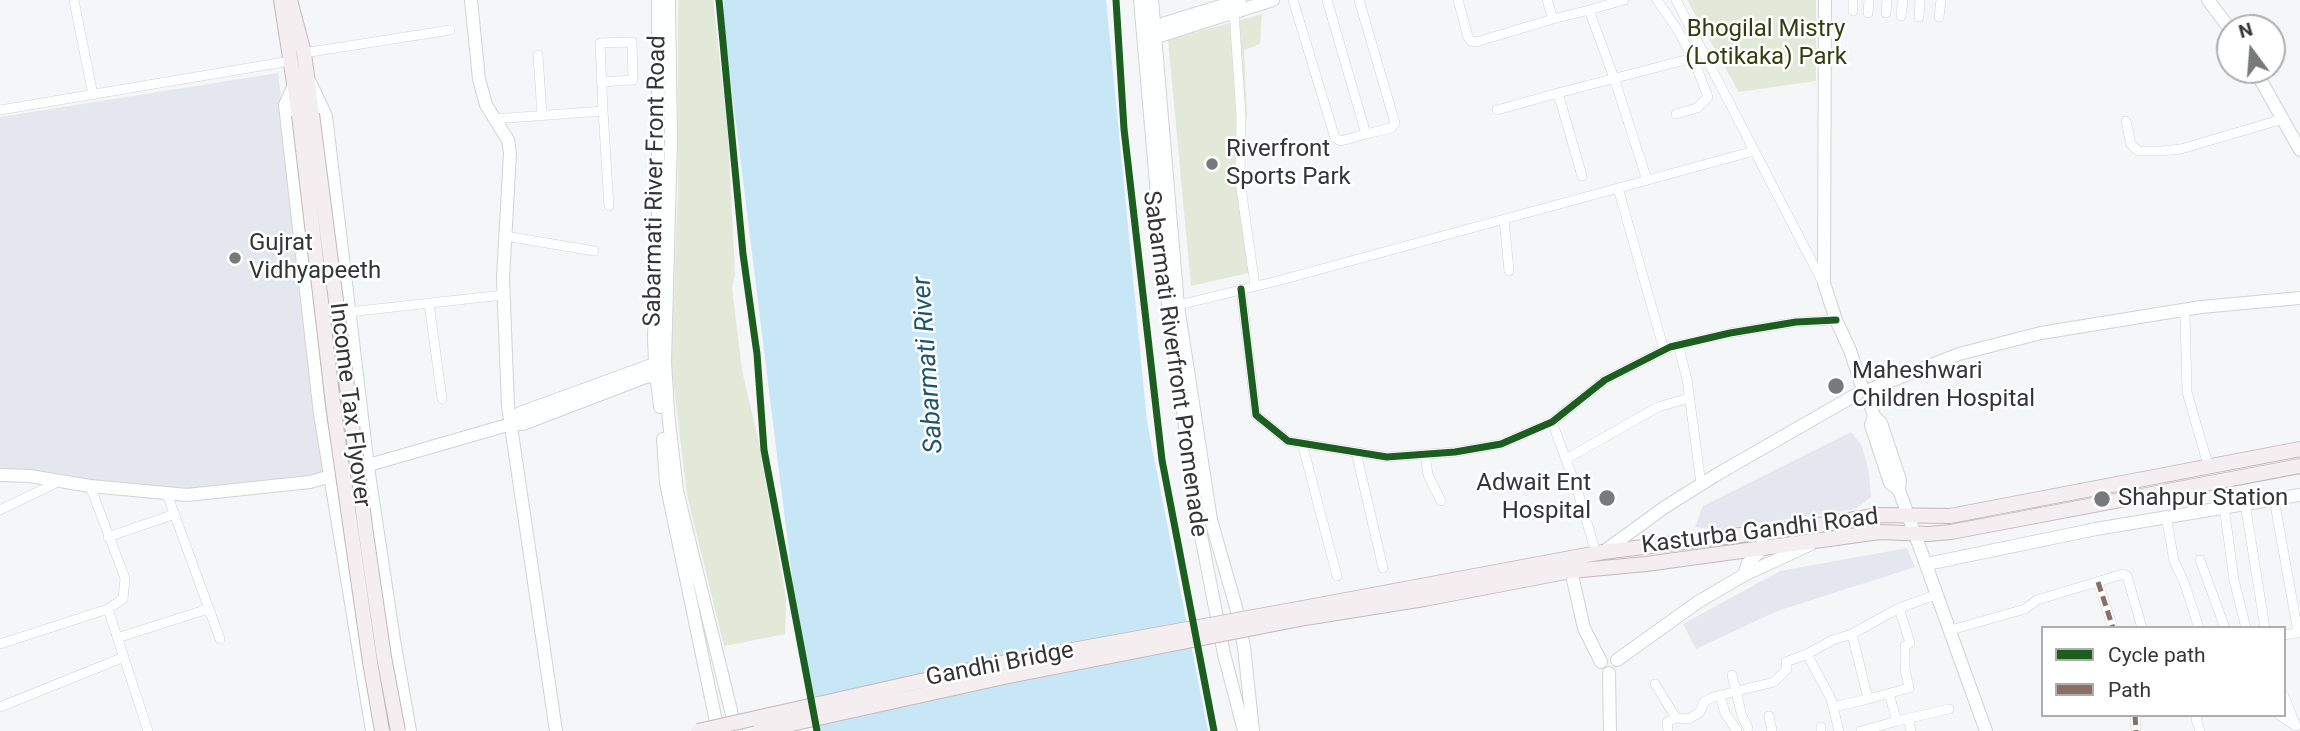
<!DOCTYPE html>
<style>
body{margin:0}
#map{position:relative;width:2300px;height:731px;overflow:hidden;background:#f4f6f8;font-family:Roboto,sans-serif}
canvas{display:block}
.legend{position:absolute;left:2041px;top:626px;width:245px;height:91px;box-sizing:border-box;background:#fff;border:2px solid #aeaeaf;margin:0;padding:9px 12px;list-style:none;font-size:21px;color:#353537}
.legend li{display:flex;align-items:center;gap:14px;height:35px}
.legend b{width:35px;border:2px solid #aeaeaf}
.north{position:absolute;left:2216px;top:14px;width:70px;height:70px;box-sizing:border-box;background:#fff;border:2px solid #aeaeaf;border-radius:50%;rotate:344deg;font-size:19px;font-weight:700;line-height:28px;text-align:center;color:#353537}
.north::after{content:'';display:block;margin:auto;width:24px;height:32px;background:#78797b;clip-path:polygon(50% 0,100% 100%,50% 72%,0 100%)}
</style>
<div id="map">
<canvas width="2300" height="731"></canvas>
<ul class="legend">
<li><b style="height:9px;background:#1b5e20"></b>Cycle path</li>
<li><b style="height:9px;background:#8d6e63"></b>Path</li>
</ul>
<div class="north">N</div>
</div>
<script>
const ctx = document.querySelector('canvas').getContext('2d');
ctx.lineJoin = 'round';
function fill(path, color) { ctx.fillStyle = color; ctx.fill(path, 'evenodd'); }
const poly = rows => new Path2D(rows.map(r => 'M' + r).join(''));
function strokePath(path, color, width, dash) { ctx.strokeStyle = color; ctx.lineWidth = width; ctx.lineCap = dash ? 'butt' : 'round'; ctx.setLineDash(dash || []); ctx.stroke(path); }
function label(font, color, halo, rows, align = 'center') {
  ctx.font = font + ' Roboto,sans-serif'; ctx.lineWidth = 5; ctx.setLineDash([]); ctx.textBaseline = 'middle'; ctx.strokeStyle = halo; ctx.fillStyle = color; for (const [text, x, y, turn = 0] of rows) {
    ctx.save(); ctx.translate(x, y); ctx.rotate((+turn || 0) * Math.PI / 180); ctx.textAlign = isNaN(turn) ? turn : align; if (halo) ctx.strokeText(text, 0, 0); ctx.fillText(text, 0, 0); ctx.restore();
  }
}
fill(poly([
 [278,73,324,475,229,487,170,489,91,483,0,469,0,117],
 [1851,432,1862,446,1869,473,1871,497,1855,509,1715,530,1695,527,1703,506],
 [1907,548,1915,567,1777,611,1696,649,1683,624,1780,571]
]), '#e4e7ed');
fill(poly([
 [678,0,713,0,728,134,735,275,732,288,742,370,759,443,786,599,785,634,724,646,687,495,671,362,678,189],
 [1687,0,1816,0,1816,81,1739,92],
 [1262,14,1260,44,1244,50,1247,115,1244,137,1245,191,1257,271,1191,286,1168,40]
]), '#e2e9d8');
fill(poly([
 [724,0,1106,0,1147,422,1208,731,820,731,793,584,724,27]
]), '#c7e7f7');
const street = poly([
 [1293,0,1335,138,1341,141,1366,134],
 [1327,0,1366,134,1391,128,1395,123,1359,0],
 [1458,0,1468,37,1471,41,1476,42,1553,19,1547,0],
 [1657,0,1677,29,1693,58,1708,97,1697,108,1676,114],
 [1676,0,1822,281],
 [74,1,93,95],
 [1589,10,1624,0],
 [1853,11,1853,0],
 [1234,12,1241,116,1240,181,1255,286],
 [1868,13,1869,0],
 [1886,13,1887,0],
 [1901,16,1903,0],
 [1919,17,1920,0],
 [1939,17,1941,0],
 [1553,19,1589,10,1614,78,1647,180],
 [304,53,450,30],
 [538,55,542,115],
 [601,82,633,80,632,42,600,43,603,111,609,206],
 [0,110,290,61],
 [1497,110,1558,93],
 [494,119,603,111],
 [2126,121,2131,144,2138,151,2162,151,2181,149,2283,119],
 [1582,176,1558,93,1693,58],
 [1618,188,1664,350],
 [1504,219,1509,271],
 [505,236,594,251],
 [1241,289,1256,415,1288,441,1387,457,1455,452,1501,444,1552,422,1605,380,1670,347,1730,333,1796,322,1836,320],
 [429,303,442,399],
 [1175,306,1281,280,1754,151],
 [349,312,503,295],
 [2185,316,2187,392,2208,465],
 [1678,345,1687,379,1701,484],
 [1552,422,1577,489,1596,553],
 [1302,443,1337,576],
 [1356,452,1383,568],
 [1425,454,1428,475,1441,501],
 [1566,459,1658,407,1689,398],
 [90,486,125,578,123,599,108,609],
 [167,494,220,639],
 [2274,499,2297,627,2297,633,2284,635],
 [2245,503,2265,628],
 [2224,506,2234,580,2246,628],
 [0,510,58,482],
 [2166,516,2174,561,2184,582,2199,628],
 [108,537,175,514],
 [2200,560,2225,628],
 [2098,582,2113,628],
 [1951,630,2025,609,2037,600,2123,574,2127,576,2142,628],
 [117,638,208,609],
 [0,644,108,609,148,731],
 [1807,654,1831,699,1839,731],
 [1732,675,1742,716,1748,728],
 [1655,684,1676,718,1667,722,1668,731],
 [1720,695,1725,713,1737,731],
 [2284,696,2296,726],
 [1868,699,1909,688,1905,669,1905,646,1910,643,1899,608],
 [0,707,124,657],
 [1833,707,1868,699,1852,634],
 [2135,715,2136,731],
 [2198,715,2196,719,2200,731],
 [2279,715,2296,726],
 [1769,716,1772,731],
 [1676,718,1689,719,1700,712,1704,702,1713,697,1774,682,1787,669,1786,662,1807,654,1833,640,1852,634,1899,608,1938,594],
 [1908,718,1911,731],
 [1897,721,1949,709],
 [1821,731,1821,727],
 [1861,731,1897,721,1889,694]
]);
const secondary = poly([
 [471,0,479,79,486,105,508,140,510,153,503,278,508,406,556,731],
 [658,0,658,212,654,339,655,362,660,407],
 [669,0,671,139,665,361,668,412,677,491,736,731],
 [1140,0,1164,275,1198,520,1224,654,1244,731],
 [1152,0,1178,306,1211,520,1236,607,1244,647,1253,731],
 [1825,0,1824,283,1836,320,1850,350,1862,387],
 [2208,0,2230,29],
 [1146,29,1240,0],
 [1150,39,1273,0],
 [2255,70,2300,150],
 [310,82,326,116,368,467,394,640,410,731],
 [295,83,285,105,320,414,372,731],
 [1871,389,1959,354,2041,333,2201,307,2300,298],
 [1869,401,1874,416,1871,425,1890,483,1899,490],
 [1874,416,1881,423,1900,480,1899,490,1986,731],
 [511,424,520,413,660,362],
 [663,439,666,483,718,731],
 [0,475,30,476,90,486,187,495,310,482,511,424,523,424,646,377,663,374],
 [1603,552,1665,507,1716,475,1857,394],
 [1927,564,2096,529,2300,495],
 [1571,571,1584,628,1601,662],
 [1744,575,1748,563,1762,549,1762,543],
 [1617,660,1698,602,1744,575,1811,544],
 [1609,673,1610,731]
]);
const primary = poly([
 [281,0,299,115],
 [290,0,304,53,312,114],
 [1303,608,1603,552,1813,526,1879,515,1950,516,2300,449],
 [1305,618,1424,599,1571,571,1646,564,1880,532,1928,534,1951,532,2300,466]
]);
strokePath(street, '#d2d3d5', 10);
strokePath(secondary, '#d2d3d5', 14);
strokePath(primary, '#c5b8bc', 16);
strokePath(street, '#fdfefe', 9);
strokePath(secondary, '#fdfefe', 12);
strokePath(primary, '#f5eef0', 14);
const primaryBridge = poly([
 [312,114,366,534,384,657,398,731],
 [299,115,334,412,370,662,382,731],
 [698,731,1001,663,1303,608],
 [759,731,1004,677,1305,618]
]);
strokePath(primaryBridge, '#c5b8bc', 16, []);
strokePath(primaryBridge, '#f5eef0', 14);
strokePath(poly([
 [2098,582,2113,628],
 [2135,715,2136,731]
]), '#8d6e63', 5, [10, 5]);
strokePath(poly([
 [719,0,743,254,757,354,764,450,817,731],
 [1116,0,1124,129,1162,460,1214,731],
 [1241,289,1256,415,1288,441,1387,457,1455,452,1501,444,1552,422,1605,380,1670,347,1730,333,1796,322,1836,320]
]), '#1b5e20', 7);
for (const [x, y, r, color] of [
 [1212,164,7,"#78797b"],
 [235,258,7,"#78797b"],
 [1836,386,9,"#78797b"],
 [1607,498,9,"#78797b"],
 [2102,499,9,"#78797b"]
]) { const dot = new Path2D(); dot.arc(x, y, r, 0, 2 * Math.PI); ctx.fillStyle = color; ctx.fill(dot); strokePath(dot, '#fff', 2.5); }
label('24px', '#333e10', '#fff', [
 ["Bhogilal Mistry",1766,30],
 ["(Lotikaka) Park",1766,58]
]);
label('24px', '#353537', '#fff', [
 ["Riverfront",1226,150],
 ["Sports Park",1226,178],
 ["Gujrat",249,244],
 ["Vidhyapeeth",249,272],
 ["Maheshwari",1852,372],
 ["Children Hospital",1852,400],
 ["Adwait Ent",1591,484,"right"],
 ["Hospital",1591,512,"right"],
 ["Shahpur Station",2118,499]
], 'left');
label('24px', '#353537', '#fff', [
 ["Sabarmati River Front Road",656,181,-89],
 ["Sabarmati Riverfront Promenade",1174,364,82],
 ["Income Tax Flyover",349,405,83],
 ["Kasturba Gandhi Road",1760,532,-7],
 ["Gandhi Bridge",1000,665,-11]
]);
label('italic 26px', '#1d556c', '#fff', [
 ["Sabarmati River",929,365,-94]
]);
</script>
